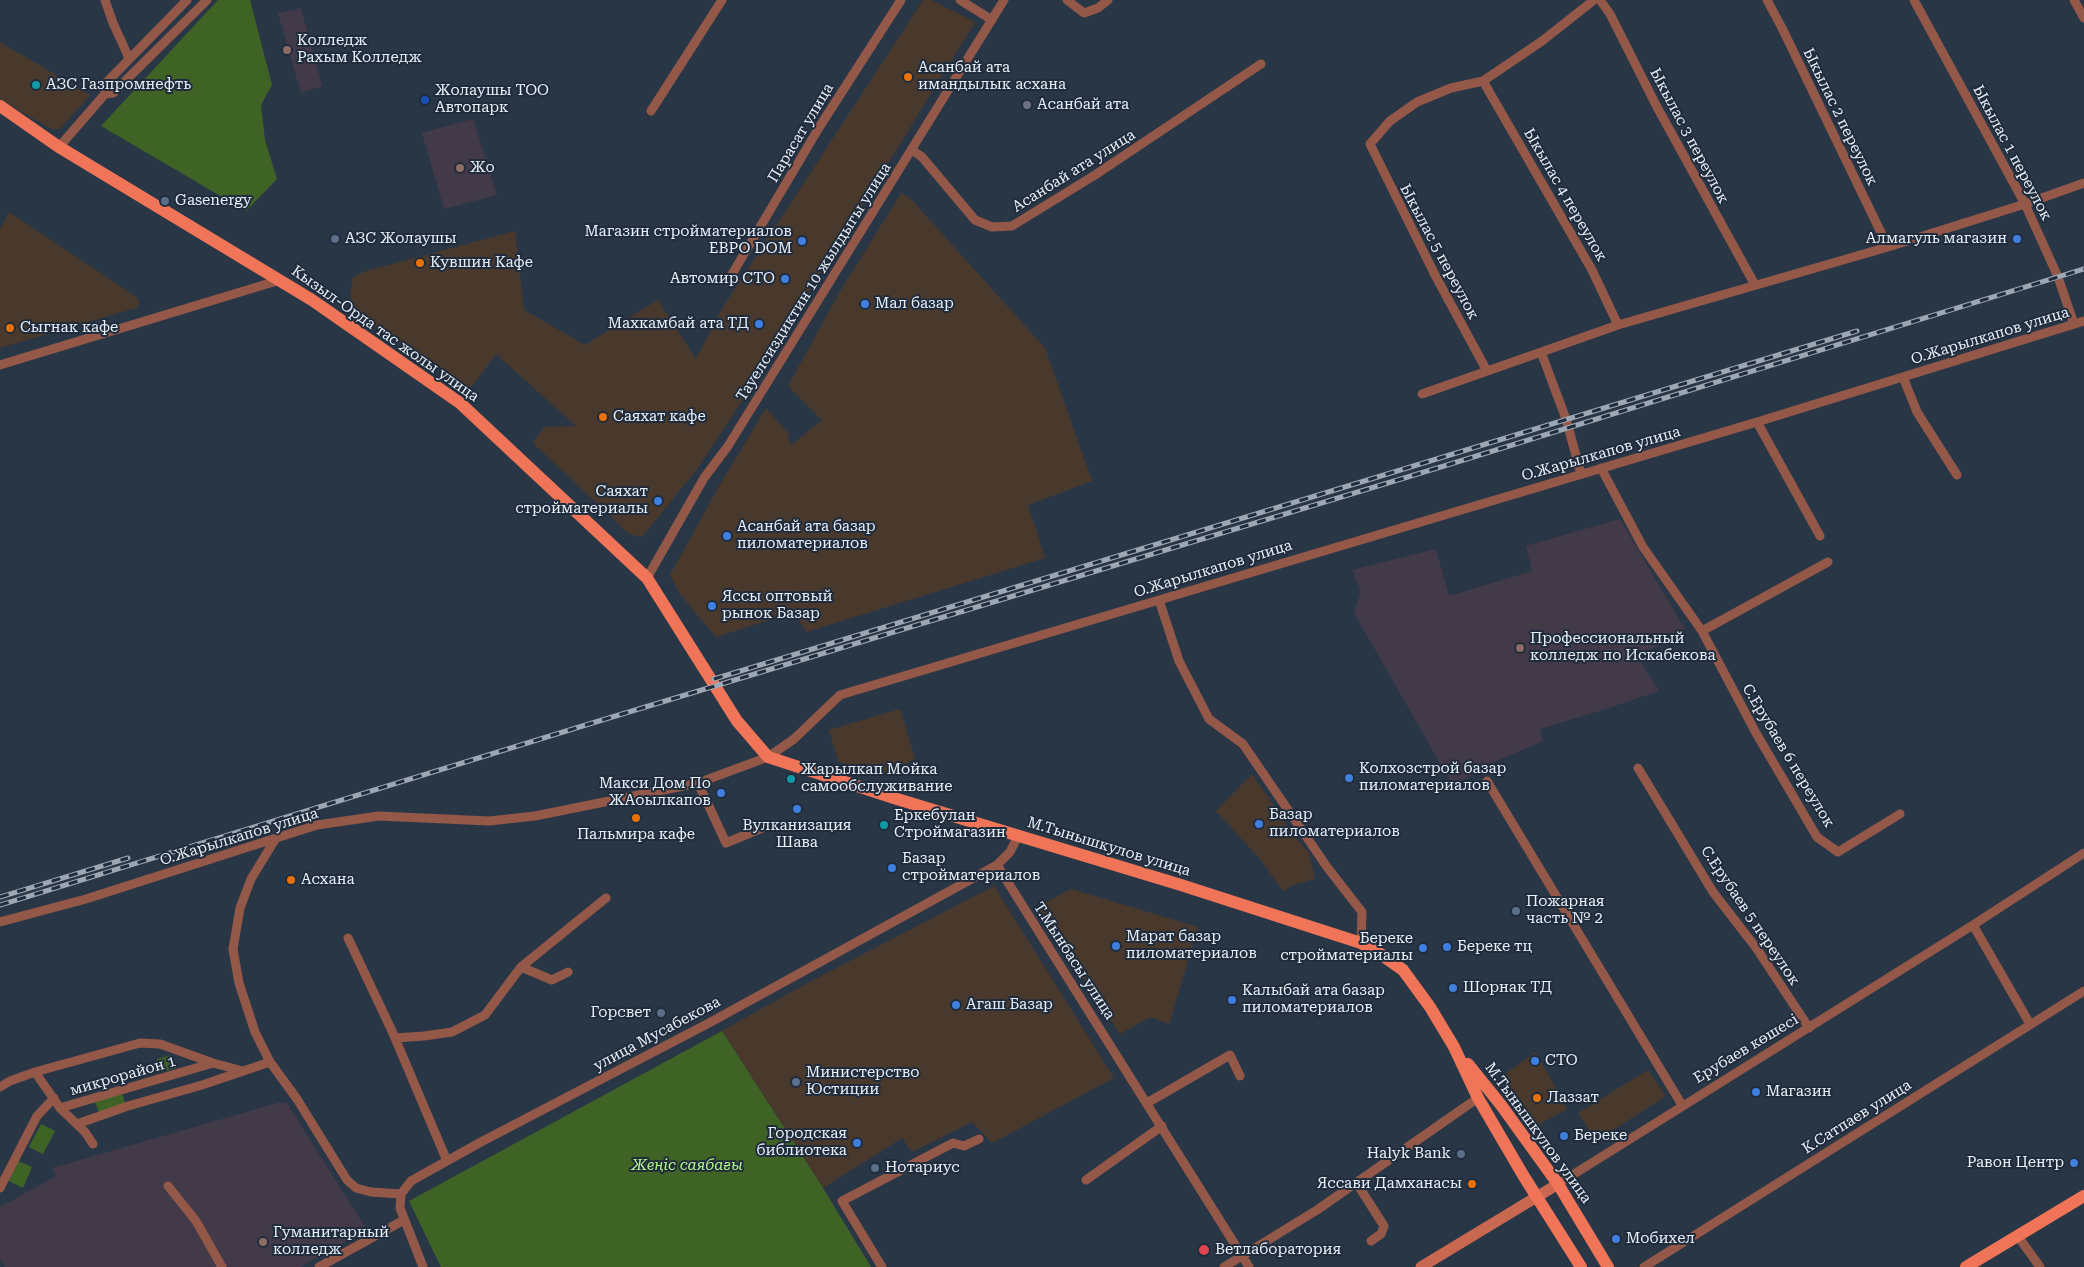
<!DOCTYPE html>
<meta charset="utf-8">
<style>
body{margin:0}
canvas{display:block;background:#293646}
</style>
<canvas width="2084" height="1267"></canvas>
<script>
const ctx = document.querySelector('canvas').getContext('2d');
ctx.lineJoin = 'round';
function fill(path, color) { ctx.fillStyle = color; ctx.fill(path, 'evenodd'); }
const poly = rows => new Path2D(rows.map(r => 'M' + r).join(''));
function strokePath(path, color, width, dash) { ctx.strokeStyle = color; ctx.lineWidth = width; ctx.lineCap = dash ? 'butt' : 'round'; ctx.setLineDash(dash || []); ctx.stroke(path); }
function label(font, color, halo, rows, align = 'center') {
  ctx.font = font + ' "Roboto Serif",serif'; ctx.lineWidth = 4; ctx.setLineDash([]); ctx.textBaseline = 'middle'; ctx.strokeStyle = halo; ctx.fillStyle = color; for (const [text, x, y, turn = 0] of rows) {
    ctx.save(); ctx.translate(x, y); ctx.rotate((+turn || 0) * Math.PI / 180); ctx.textAlign = isNaN(turn) ? turn : align; if (halo) ctx.strokeText(text, 0, 0); ctx.fillText(text, 0, 0); ctx.restore();
  }
}
fill(poly([
 [923,0,931,0,975,22,743,399,698,468,642,537,629,534,533,443,544,427,576,426,496,354,471,388,356,315,350,298,353,277,366,271,515,231,524,310,585,345,658,300,696,359,723,307],
 [0,42,90,95,60,129,51,129,0,99],
 [901,193,910,198,1045,348,1092,481,1028,505,1045,558,806,632,794,612,716,637,679,593,670,575,719,486,766,408,788,433,790,446,822,420,788,386,839,293],
 [9,212,138,298,139,307,0,348,0,229],
 [900,709,915,759,878,777,838,761,829,730],
 [1252,774,1295,837,1309,853,1315,879,1293,885,1283,891,1261,860,1216,811],
 [994,886,1114,1078,992,1143,972,1122,912,1152,902,1138,823,1188,722,1031,802,986],
 [1071,889,1198,927,1169,1024,1150,1017,1120,1034,1037,907],
 [1536,1052,1567,1109,1536,1126,1501,1077],
 [1648,1070,1666,1096,1596,1141,1578,1113]
]), '#49392d');
fill(poly([
 [301,8,322,86,301,93,278,13],
 [473,119,497,195,444,209,422,133],
 [1620,519,1685,629,1638,657,1659,691,1606,709,1540,729,1543,741,1494,762,1453,786,1354,613,1361,591,1352,570,1436,549,1449,596,1532,571,1526,546],
 [281,1102,287,1103,367,1230,300,1267,5,1267,0,1259,0,1207,56,1176,52,1168]
]), '#423949');
fill(poly([
 [218,0,250,0,272,85,261,105,265,140,277,179,246,211,101,126],
 [722,1031,823,1188,871,1267,441,1267,409,1201],
 [172,1055,176,1068,161,1072,157,1059],
 [122,1093,125,1104,99,1113,95,1102],
 [41,1124,55,1131,43,1154,29,1147],
 [18,1161,32,1167,23,1188,9,1181]
]), '#3f6325');
strokePath(poly([
 [105,0,113,23,129,58],
 [960,0,992,20],
 [1067,0,1084,13,1098,8,1108,0],
 [1600,0,1610,14,1657,107,1755,285],
 [1767,0,1782,28,1888,247],
 [1914,0,2025,204,2058,277,2074,324],
 [2074,0,2084,18],
 [1483,81,1592,270,1618,325],
 [105,94,113,93,207,0],
 [651,111,722,0],
 [59,147,105,94,105,84,187,0],
 [912,150,922,157,975,220,992,227,1012,226,1095,175,1261,64],
 [728,281,820,126,901,0],
 [1541,352,1566,419,1581,474],
 [0,365,280,280],
 [1487,371,1435,275,1370,144,1390,121,1417,102,1451,88,1483,81,1542,41,1594,0],
 [1903,377,1917,412,1957,475],
 [1422,394,1618,325,1888,247,2025,204,2084,183],
 [1757,422,1820,536],
 [1601,468,1643,547,1702,631,1756,733,1817,837,1838,852,1900,814],
 [647,578,704,478,728,446,1004,0],
 [1159,600,1179,661,1209,719,1243,744,1327,867,1362,912,1361,943],
 [1702,631,1828,562],
 [1638,768,1713,892,1757,949,1809,1028],
 [1487,781,1682,1105],
 [698,783,726,843,762,828],
 [1018,836,1010,852,997,865,1249,1267],
 [276,838,251,879,240,908,233,949,239,983,255,1032,270,1062,297,1099,347,1180,356,1188,371,1192,401,1194],
 [0,922,86,899,317,825,379,816,489,821,535,816,698,783,768,757,794,739,840,695,1757,422,2084,321],
 [1973,925,2030,1024],
 [348,938,392,1031,447,1161],
 [521,967,552,980,568,972],
 [395,1038,424,1036,452,1032,485,1015,521,967,606,898],
 [35,1072,140,1043,160,1044,213,1063],
 [0,1087,10,1081,35,1072,60,1108,85,1132,93,1144],
 [1147,1103,1230,1055,1240,1076],
 [60,1108,213,1063,243,1071],
 [77,1124,128,1106,202,1085,270,1062],
 [1086,1180,1162,1126],
 [1356,1182,1384,1226,1381,1234,1371,1241],
 [1558,1184,1973,925,2084,853],
 [168,1186,196,1221,222,1267],
 [0,1188,37,1116,54,1098],
 [2017,1235,2040,1267],
 [319,1267,404,1220],
 [423,1267,400,1208,401,1194,411,1181,481,1142,709,1023,997,865],
 [882,1267,842,1201,953,1143,964,1146,979,1139],
 [1224,1267,1317,1210,1478,1098],
 [1644,1267,2084,991]
]), '#945849', 9);
strokePath(poly([
 [1421,1267,1558,1184]
]), '#c86851', 11);
strokePath(poly([
 [0,106,59,147,312,300,460,403,647,578,737,721,768,757,897,799,1181,885,1361,943,1379,953,1403,970,1430,1007,1454,1047,1478,1098,1523,1175,1581,1267],
 [1468,1064,1501,1105,1558,1184,1608,1267],
 [1966,1267,2084,1196]
]), '#f07457', 12);
const rail = poly([
 [714,679,1857,331],
 [0,897,128,858],
 [0,905,589,724,1444,466,2084,269]
]);
strokePath(rail, '#9da7b4', 5);
strokePath(rail, '#202c3b', 3, [9]);
for (const [x, y, r, color] of [
 [287,50,5,"#8d6e63"],
 [908,77,5,"#e8710a"],
 [36,85,5,"#0f9aa8"],
 [425,100,5,"#1a4fb4"],
 [1027,105,5,"#6b7280"],
 [460,168,5,"#8d6e63"],
 [165,201,5,"#5c6f8a"],
 [335,239,5,"#5c6f8a"],
 [2017,239,5,"#3f7fe0"],
 [802,241,5,"#3f7fe0"],
 [420,263,5,"#e8710a"],
 [785,279,5,"#3f7fe0"],
 [865,304,5,"#3f7fe0"],
 [759,324,5,"#3f7fe0"],
 [10,328,5,"#e8710a"],
 [603,417,5,"#e8710a"],
 [658,501,5,"#3f7fe0"],
 [727,536,5,"#3f7fe0"],
 [712,606,5,"#3f7fe0"],
 [1520,648,5,"#8d6e63"],
 [1349,778,5,"#3f7fe0"],
 [791,779,5,"#0f9aa8"],
 [721,793,5,"#3f7fe0"],
 [797,809,5,"#3f7fe0"],
 [636,818,5,"#e8710a"],
 [1259,824,5,"#3f7fe0"],
 [884,825,5,"#0f9aa8"],
 [892,868,5,"#3f7fe0"],
 [291,880,5,"#e8710a"],
 [1516,911,5,"#5c6f8a"],
 [1116,946,5,"#3f7fe0"],
 [1447,947,5,"#3f7fe0"],
 [1423,948,5,"#3f7fe0"],
 [1453,988,5,"#3f7fe0"],
 [1232,1000,5,"#3f7fe0"],
 [956,1005,5,"#3f7fe0"],
 [661,1013,5,"#5c6f8a"],
 [1535,1061,5,"#3f7fe0"],
 [796,1082,5,"#5c6f8a"],
 [1756,1092,5,"#3f7fe0"],
 [1537,1098,5,"#e8710a"],
 [1564,1136,5,"#3f7fe0"],
 [857,1143,5,"#3f7fe0"],
 [1461,1154,5,"#5c6f8a"],
 [2074,1163,5,"#3f7fe0"],
 [875,1168,5,"#5c6f8a"],
 [1472,1184,5,"#e8710a"],
 [1616,1239,5,"#3f7fe0"],
 [263,1242,5,"#8d6e63"],
 [1204,1250,6,"#e0444e"]
]) { const dot = new Path2D(); dot.arc(x, y, r, 0, 2 * Math.PI); ctx.fillStyle = color; ctx.fill(dot); strokePath(dot, '#202c3b', 2); }
label('15px', '#e7effa', '#202c3b', [
 ["Колледж",297,41],
 ["Рахым Колледж",297,58],
 ["Асанбай ата",918,68],
 ["имандылык асхана",918,85],
 ["АЗС Газпромнефть",46,85],
 ["Жолаушы ТОО",435,91],
 ["Автопарк",435,108],
 ["Асанбай ата",1037,105],
 ["Жо",470,168],
 ["Gasenergy",175,201],
 ["Магазин стройматериалов",792,232,"right"],
 ["ЕВРО DOM",792,249,"right"],
 ["АЗС Жолаушы",345,239],
 ["Алмагуль магазин",2007,239,"right"],
 ["Кувшин Кафе",430,263],
 ["Автомир СТО",775,279,"right"],
 ["Мал базар",875,304],
 ["Махкамбай ата ТД",749,324,"right"],
 ["Сыгнак кафе",20,328],
 ["Саяхат кафе",613,417],
 ["Саяхат",648,492,"right"],
 ["стройматериалы",648,509,"right"],
 ["Асанбай ата базар",737,527],
 ["пиломатериалов",737,544],
 ["Яссы оптовый",722,597],
 ["рынок Базар",722,614],
 ["Профессиональный",1530,639],
 ["колледж по Искабекова",1530,656],
 ["Колхозстрой базар",1359,769],
 ["пиломатериалов",1359,786],
 ["Жарылкап Мойка",801,770],
 ["самообслуживание",801,787],
 ["Макси Дом По",711,784,"right"],
 ["ЖАоылкапов",711,801,"right"],
 ["Базар",1269,815],
 ["пиломатериалов",1269,832],
 ["Еркебулан",894,816],
 ["Строймагазин",894,833],
 ["Вулканизация",797,826,"center"],
 ["Шава",797,843,"center"],
 ["Пальмира кафе",636,835,"center"],
 ["Базар",902,859],
 ["стройматериалов",902,876],
 ["Асхана",301,880],
 ["Пожарная",1526,902],
 ["часть № 2",1526,919],
 ["Марат базар",1126,937],
 ["пиломатериалов",1126,954],
 ["Береке",1413,939,"right"],
 ["стройматериалы",1413,956,"right"],
 ["Береке тц",1457,947],
 ["Шорнак ТД",1463,988],
 ["Калыбай ата базар",1242,991],
 ["пиломатериалов",1242,1008],
 ["Агаш Базар",966,1005],
 ["Горсвет",651,1013,"right"],
 ["СТО",1545,1061],
 ["Министерство",806,1073],
 ["Юстиции",806,1090],
 ["Магазин",1766,1092],
 ["Лаззат",1547,1098],
 ["Городская",847,1134,"right"],
 ["библиотека",847,1151,"right"],
 ["Береке",1574,1136],
 ["Halyk Bank",1451,1154,"right"],
 ["Равон Центр",2064,1163,"right"],
 ["Нотариус",885,1168],
 ["Яссави Дамханасы",1462,1184,"right"],
 ["Гуманитарный",273,1233],
 ["колледж",273,1250],
 ["Мобихел",1626,1239],
 ["Ветлаборатория",1215,1250]
], 'left');
label('15px', '#e7effa', '#202c3b', [
 ["Ыкылас 2 переулок",1840,117,64],
 ["Парасат улица",801,133,-59],
 ["Ыкылас 3 переулок",1689,136,62],
 ["Ыкылас 1 переулок",2012,153,62],
 ["Асанбай ата улица",1074,171,-32],
 ["Ыкылас 4 переулок",1565,195,60],
 ["Ыкылас 5 переулок",1439,252,62],
 ["Тауелсиздиктин 10 жылдыгы улица",814,282,-58],
 ["Кызыл-Орда тас жолы улица",385,334,35],
 ["О.Жарылкапов улица",1990,336,-17],
 ["О.Жарылкапов улица",1601,454,-16],
 ["О.Жарылкапов улица",1213,569,-17],
 ["С.Ерубаев 6 переулок",1788,756,59],
 ["О.Жарылкапов улица",239,837,-17],
 ["М.Тынышкулов улица",1109,847,17],
 ["С.Ерубаев 5 переулок",1750,916,56],
 ["Т.Мынбасы улица",1074,961,57],
 ["улица Мусабекова",657,1034,-28],
 ["Ерубаев көшесі",1746,1049,-31],
 ["микрорайон 1",123,1076,-16],
 ["К.Сатпаев улица",1857,1117,-32],
 ["М.Тынышкулов улица",1538,1133,54]
]);
label('italic 15px', '#b4f788', '#202c3b', [
 ["Жеңіс саябағы",687,1166]
]);
</script>
